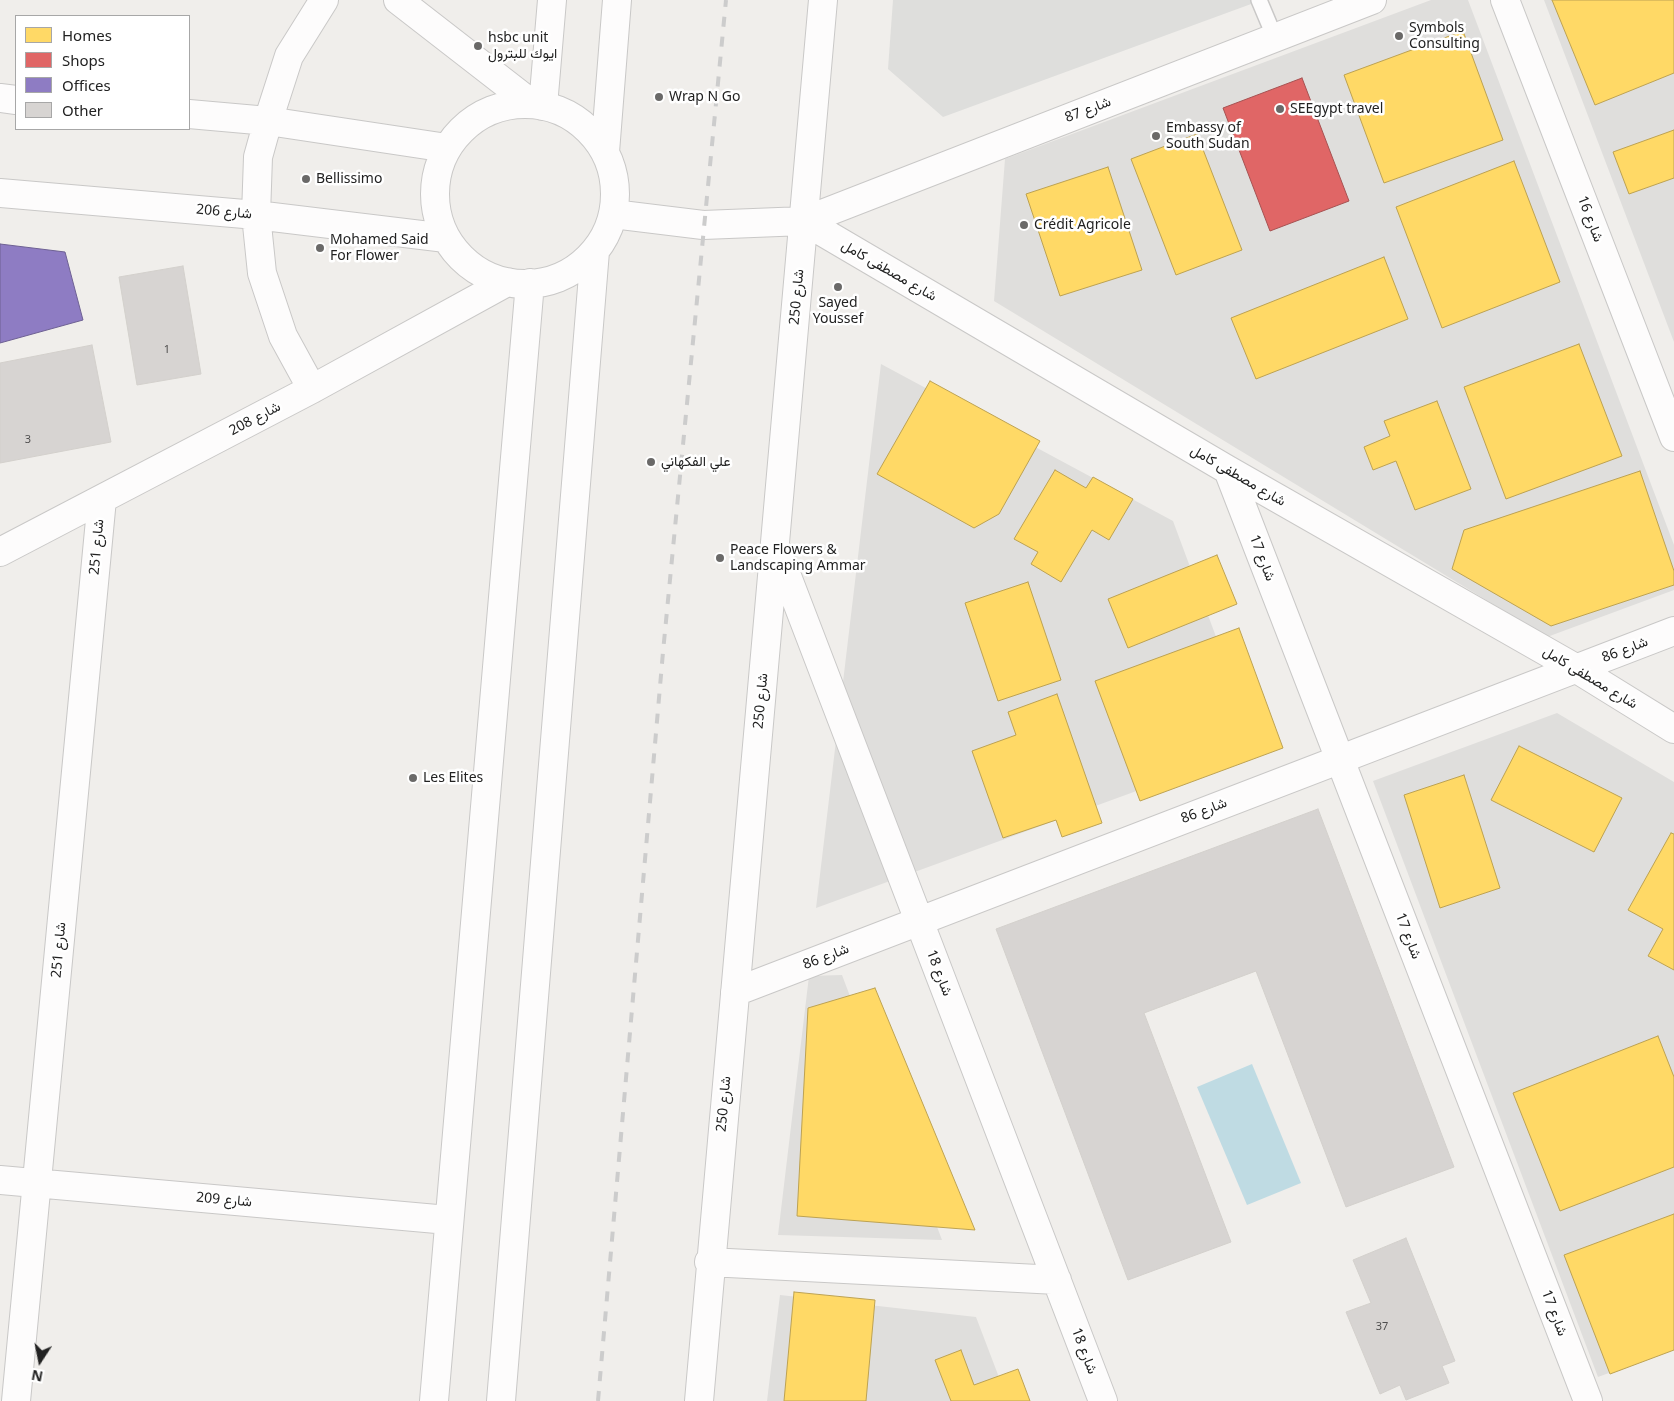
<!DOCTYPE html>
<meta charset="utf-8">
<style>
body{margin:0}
#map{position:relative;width:1674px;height:1401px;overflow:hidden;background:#f0eeeb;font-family:"Noto Sans",sans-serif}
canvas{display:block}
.legend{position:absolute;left:15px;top:15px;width:175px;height:115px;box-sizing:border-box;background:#fff;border:1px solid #a7a7a7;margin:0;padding:6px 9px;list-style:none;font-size:15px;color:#222}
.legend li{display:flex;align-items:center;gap:10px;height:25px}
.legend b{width:25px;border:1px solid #a7a7a7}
.north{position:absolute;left:15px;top:1336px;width:50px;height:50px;-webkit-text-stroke:4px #fff;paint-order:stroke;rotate:191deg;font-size:14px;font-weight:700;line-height:20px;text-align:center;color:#222}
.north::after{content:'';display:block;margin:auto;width:18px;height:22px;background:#222;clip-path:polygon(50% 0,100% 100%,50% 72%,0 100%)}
</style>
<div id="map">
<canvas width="1674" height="1401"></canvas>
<ul class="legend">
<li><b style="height:14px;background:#ffd966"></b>Homes</li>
<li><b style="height:14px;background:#e06666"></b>Shops</li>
<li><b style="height:14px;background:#8e7cc3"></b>Offices</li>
<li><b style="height:14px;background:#d7d4d2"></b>Other</li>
</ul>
<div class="north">N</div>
</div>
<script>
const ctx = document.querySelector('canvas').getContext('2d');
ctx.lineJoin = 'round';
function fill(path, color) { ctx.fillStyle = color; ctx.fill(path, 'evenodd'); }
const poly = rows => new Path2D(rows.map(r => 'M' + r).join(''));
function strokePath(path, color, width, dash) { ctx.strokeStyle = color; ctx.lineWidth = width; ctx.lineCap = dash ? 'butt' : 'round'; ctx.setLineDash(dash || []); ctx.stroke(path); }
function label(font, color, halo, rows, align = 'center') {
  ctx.font = font + ' "Noto Sans",Vazirmatn,sans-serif'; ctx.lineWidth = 5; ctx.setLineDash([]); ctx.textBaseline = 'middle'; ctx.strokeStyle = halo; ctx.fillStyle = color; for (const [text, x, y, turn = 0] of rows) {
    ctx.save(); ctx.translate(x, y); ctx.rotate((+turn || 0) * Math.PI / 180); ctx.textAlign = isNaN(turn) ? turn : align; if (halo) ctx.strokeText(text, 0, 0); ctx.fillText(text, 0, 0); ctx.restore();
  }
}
fill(poly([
 [1431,0,1468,0,1674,545,1674,590,1547,637,994,301,1005,159],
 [1544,0,1674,0,1674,342],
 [881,364,1173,521,1257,747,816,908],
 [1557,713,1674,782,1674,1349,1598,1377,1373,781],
 [842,975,942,1240,778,1235,809,976],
 [780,1295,976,1317,1008,1401,767,1401]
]), '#dfdedc');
fill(poly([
 [893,0,1262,0,943,117,888,69]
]), '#dededc');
fill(poly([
 [1252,1064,1301,1183,1247,1205,1197,1087]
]), '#bfdbe3');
const homes = poly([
 [1552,0,1674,0,1674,73,1595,105,1552,0],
 [1463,31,1503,140,1384,183,1344,75,1463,31],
 [1674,130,1674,178,1629,194,1613,152,1674,130],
 [1197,134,1242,250,1176,275,1131,159,1197,134],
 [1514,161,1560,282,1442,328,1396,207,1514,161],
 [1108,167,1142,270,1060,296,1026,194,1108,167],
 [1384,257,1408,319,1256,379,1231,318,1384,257],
 [1579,344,1622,456,1506,499,1464,387,1579,344],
 [930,381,1040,441,999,514,974,528,877,474,930,381],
 [1437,401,1471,489,1415,510,1396,461,1373,470,1364,447,1390,436,1384,421,1437,401],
 [1055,470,1086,488,1093,477,1133,499,1109,540,1092,530,1061,582,1031,564,1038,552,1014,539,1055,470],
 [1640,471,1674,571,1674,585,1551,626,1452,569,1464,530,1640,471],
 [1217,555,1237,604,1128,648,1108,599,1217,555],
 [1028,582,1061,680,998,701,965,603,1028,582],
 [1239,628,1283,748,1140,801,1095,681,1239,628],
 [1057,694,1102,823,1062,837,1056,820,1003,838,972,751,1016,735,1008,712,1057,694],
 [1519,746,1622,798,1594,852,1491,800,1519,746],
 [1464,775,1500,888,1440,908,1404,795,1464,775],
 [1671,833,1674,834,1674,970,1648,956,1663,929,1628,910,1671,833],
 [875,988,975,1230,797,1216,808,1008,875,988],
 [1658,1036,1674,1077,1674,1167,1560,1211,1513,1093,1658,1036],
 [1674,1214,1674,1350,1610,1374,1564,1255,1674,1214],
 [794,1292,875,1300,866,1401,784,1401,794,1292],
 [961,1350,974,1385,1018,1369,1030,1401,951,1401,935,1360,961,1350]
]);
fill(homes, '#ffd966');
strokePath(homes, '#bda252', 1);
const shops = poly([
 [1302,78,1349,201,1270,231,1223,108,1302,78]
]);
fill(shops, '#e06666');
strokePath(shops, '#a75252', 1);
const offices = poly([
 [0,244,65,252,83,320,0,343,0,244]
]);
fill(offices, '#8e7cc3');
strokePath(offices, '#6e6193', 1);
const building = poly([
 [183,266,201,374,137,385,119,277,183,266],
 [92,345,111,442,0,463,0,363,92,345],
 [1318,809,1454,1167,1346,1207,1256,971,1144,1013,1231,1242,1128,1280,996,929,1318,809],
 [1406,1238,1455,1361,1442,1366,1449,1383,1406,1400,1400,1385,1380,1394,1346,1312,1371,1303,1353,1260,1406,1238]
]);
fill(building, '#d7d4d2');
strokePath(building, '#d3d0cc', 1);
const service = poly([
 [1259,0,1275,38]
]);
const minor = poly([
 [398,0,532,104],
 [1505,0,1674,437],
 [0,98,16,100],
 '435 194a90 90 0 1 1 180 0a90 90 0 1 1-180 0Z',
 [543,106,552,0],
 [189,114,268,121,447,148],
 [605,152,617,0],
 [0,193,256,215,446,238],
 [613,214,703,225,804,221,1372,0],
 [804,221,1228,470,1577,669,1674,729],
 [312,389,283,336,262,273,256,215,258,157,268,121,289,56,324,0],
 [1228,470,1588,1401],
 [777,550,1103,1401],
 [0,552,312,389,507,282],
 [735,992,1674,631],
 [0,1180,448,1220],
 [709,1262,1057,1280],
 [16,1401,102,499],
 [434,1401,530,283],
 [501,1401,595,251],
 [699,1401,823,0]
]);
strokePath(service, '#c9c8c7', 18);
strokePath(minor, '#c9c8c7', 30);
strokePath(service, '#fdfcfc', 15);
strokePath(minor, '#fdfcfc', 28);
strokePath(poly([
 [598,1401,663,652,726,0]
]), '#ccc', 4, [10, 10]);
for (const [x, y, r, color] of [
 [1399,36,5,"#6a6968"],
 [478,46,5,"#6a6968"],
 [659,97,5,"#6a6968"],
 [1280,109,5,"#6a6968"],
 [1156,136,5,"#6a6968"],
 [306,179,5,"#6a6968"],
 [1024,225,5,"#6a6968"],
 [320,248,5,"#6a6968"],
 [838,287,5,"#6a6968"],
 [651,462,5,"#6a6968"],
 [720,558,5,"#6a6968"],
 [413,778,5,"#6a6968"]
]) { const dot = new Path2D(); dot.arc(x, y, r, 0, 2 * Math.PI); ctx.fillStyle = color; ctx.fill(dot); strokePath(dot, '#fff', 2); }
label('11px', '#4f4e4e', null, [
 ["1",167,350],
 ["3",28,440],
 ["37",1382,1327]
]);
label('14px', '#222', '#fff', [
 ["Symbols",1409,28],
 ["Consulting",1409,44],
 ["hsbc unit",488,38],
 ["ايوك للبترول",488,54],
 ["Wrap N Go",669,97],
 ["SEEgypt travel",1290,109],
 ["Embassy of",1166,128],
 ["South Sudan",1166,144],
 ["Bellissimo",316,179],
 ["Crédit Agricole",1034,225],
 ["Mohamed Said",330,240],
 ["For Flower",330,256],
 ["Sayed",838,303,"center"],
 ["Youssef",838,319,"center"],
 ["علي الفكهاني",661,462],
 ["Peace Flowers &",730,550],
 ["Landscaping Ammar",730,566],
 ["Les Elites",423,778]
], 'left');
label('14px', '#222', '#fff', [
 ["شارع 87",1088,110,-21],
 ["شارع 206",224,212,5],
 ["شارع 16",1590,219,69],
 ["شارع مصطفى كامل",889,271,30],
 ["شارع 250",797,297,-85],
 ["شارع 208",255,419,-28],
 ["شارع مصطفى كامل",1238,476,30],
 ["شارع 251",97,547,-85],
 ["شارع 17",1262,558,69],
 ["شارع 86",1625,650,-21],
 ["شارع مصطفى كامل",1590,678,31],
 ["شارع 250",761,701,-85],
 ["شارع 86",1204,811,-21],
 ["شارع 17",1408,936,69],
 ["شارع 251",59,950,-85],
 ["شارع 86",826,957,-21],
 ["شارع 18",939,973,69],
 ["شارع 250",724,1104,-85],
 ["شارع 209",224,1200,5],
 ["شارع 17",1554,1313,69],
 ["شارع 18",1084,1351,69]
]);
</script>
